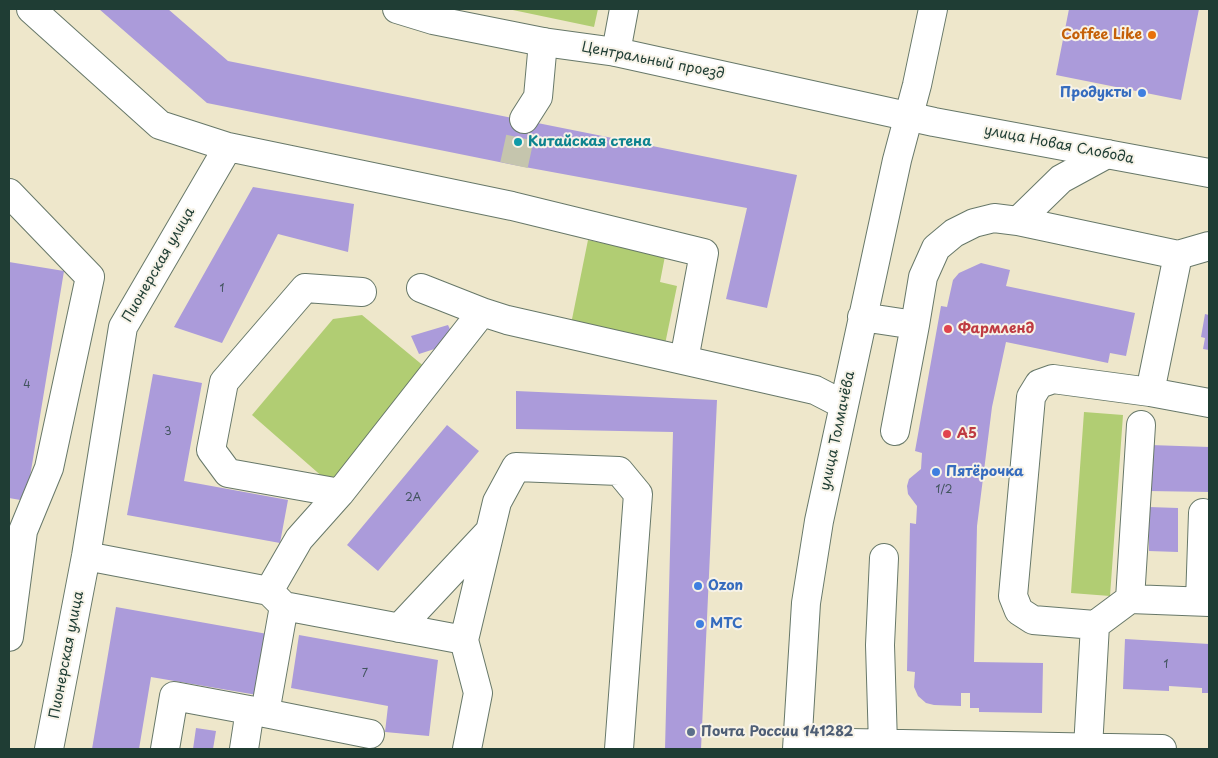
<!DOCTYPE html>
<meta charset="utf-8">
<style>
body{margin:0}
#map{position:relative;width:1218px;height:758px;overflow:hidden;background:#eee7cb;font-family:"Playpen Sans",sans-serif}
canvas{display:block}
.frame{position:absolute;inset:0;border:10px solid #1f3d34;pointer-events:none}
</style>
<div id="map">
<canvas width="1218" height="758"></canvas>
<div class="frame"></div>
</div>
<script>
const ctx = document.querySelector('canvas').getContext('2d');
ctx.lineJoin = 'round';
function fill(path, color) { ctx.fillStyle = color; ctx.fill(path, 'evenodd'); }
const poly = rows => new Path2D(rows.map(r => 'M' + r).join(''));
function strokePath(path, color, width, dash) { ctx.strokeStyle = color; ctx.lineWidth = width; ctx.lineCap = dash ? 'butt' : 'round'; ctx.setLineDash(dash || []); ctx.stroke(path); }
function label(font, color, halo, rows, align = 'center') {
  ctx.font = font + ' "Playpen Sans",sans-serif'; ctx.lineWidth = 4; ctx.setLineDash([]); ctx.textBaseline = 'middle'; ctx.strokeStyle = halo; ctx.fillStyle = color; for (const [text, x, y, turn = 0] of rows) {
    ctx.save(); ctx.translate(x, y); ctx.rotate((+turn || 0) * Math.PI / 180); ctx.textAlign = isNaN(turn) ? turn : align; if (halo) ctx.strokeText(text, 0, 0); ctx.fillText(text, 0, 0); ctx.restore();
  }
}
fill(poly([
 [508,9,598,9,594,27],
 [588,240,665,256,660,282,677,286,664,349,570,329],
 [362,315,443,382,333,486,252,415,333,319],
 [1084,412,1123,415,1110,596,1071,593]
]), '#b1cd73');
fill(poly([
 [99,9,168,9,228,61,797,175,767,308,726,299,747,208,514,165,207,103],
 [1069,9,1199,9,1181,100,1056,75],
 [253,187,354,204,348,252,278,234,222,343,174,327],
 [9,262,64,271,26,501,9,498],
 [981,263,1010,270,1006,286,1135,313,1126,356,1110,353,1108,363,1006,342,992,407,977,526,974,662,1043,663,1042,713,979,712,979,708,970,708,970,693,961,693,961,706,934,705,926,703,918,696,914,687,915,672,907,671,910,523,916,524,917,506,908,494,907,486,909,479,921,469,922,453,915,451,941,306,947,307,953,280,959,273],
 [1205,314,1209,315,1209,350,1203,349,1205,338,1201,337],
 [448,325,456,342,419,354,411,336],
 [153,374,202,383,184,481,288,500,280,543,127,515],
 [516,391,717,400,701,749,665,749,673,432,516,429],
 [447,425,479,451,378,571,347,545],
 [1150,445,1209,447,1209,492,1149,491],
 [1149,507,1178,508,1178,552,1149,551],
 [116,607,273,635,263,696,151,677,139,749,92,749],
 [299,635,438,660,429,736,385,732,388,706,291,688],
 [1125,639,1209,644,1209,693,1202,693,1202,688,1169,686,1169,691,1123,689],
 [196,728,216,731,213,749,193,749]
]), '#ab9bda');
strokePath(poly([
 [514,165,524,119]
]), '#c5c5ad', 28, [28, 14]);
const minor = poly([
 [31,9,160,125,228,147,123,327,86,556,49,749],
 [616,52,624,9],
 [524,119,538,97,543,42],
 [228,147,512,206,704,253,684,360],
 [9,193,90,277,49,468,23,531,9,637],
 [1018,221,1061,179,1107,154],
 [1178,255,1209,246],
 [421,288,482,312],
 [862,317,915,325,895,431],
 [915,325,923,277,936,248,954,233,974,223,994,218,1018,221,1178,255,1150,392,1053,379,1039,384,1031,397,1013,596,1019,611,1033,620,1095,625,1088,748],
 [1150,392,1209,403],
 [340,493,228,473,211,450,224,382,305,288,362,292],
 [86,556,269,591,284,606,265,713,174,696,165,749],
 [269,591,299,539,340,493,482,312,507,320,815,390,844,405],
 [1130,599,1141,425],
 [1200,601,1203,513],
 [284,606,464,640,478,693,467,749],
 [1095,625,1130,599,1209,602],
 [399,628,488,533],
 [464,640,497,502,516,467,619,471,638,494,619,749],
 [265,713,370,734],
 [798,742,1162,749],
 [883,744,880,645,884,558],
 [244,749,250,710],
 [797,749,806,603,819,521,897,160,917,85,933,9]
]);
const major = poly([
 [397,9,433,20,543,42,616,52,934,122,1209,173]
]);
strokePath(minor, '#677869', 30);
strokePath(major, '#677869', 30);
strokePath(minor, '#fff', 28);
strokePath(major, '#fff', 28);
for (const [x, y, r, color] of [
 [1152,35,5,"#e8710a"],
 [1142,93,5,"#3f7fe0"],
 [518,142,5,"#0f9aa8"],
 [948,329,5,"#e0444e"],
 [947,434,5,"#e0444e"],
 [936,472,5,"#3f7fe0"],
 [698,586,5,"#3f7fe0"],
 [700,624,5,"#3f7fe0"],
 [691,732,5,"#5c6f8a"]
]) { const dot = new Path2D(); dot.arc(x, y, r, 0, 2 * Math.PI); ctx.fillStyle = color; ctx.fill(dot); strokePath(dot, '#f7f3e8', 2); }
label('11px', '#42545e', null, [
 ["1",222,289],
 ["4",27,385],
 ["3",168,432],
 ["1/2",944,490],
 ["2А",413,498],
 ["1",1166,665],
 ["7",365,674]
]);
label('bold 14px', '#c56008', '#f7f3e8', [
 ["Coffee Like",1142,35]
], 'right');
label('14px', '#1f3d34', '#f7f3e8', [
 ["Центральный проезд",653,61,11],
 ["улица Новая Слобода",1059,145,11],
 ["Пионерская улица",159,265,-60],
 ["улица Толмачёва",838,431,-78],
 ["Пионерская улица",67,655,-79]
]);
label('bold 14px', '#366cbe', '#f7f3e8', [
 ["Продукты",1132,93,"right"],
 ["Пятёрочка",946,472],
 ["Ozon",708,586],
 ["МТС",710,624]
], 'left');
label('bold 14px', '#0d838f', '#f7f3e8', [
 ["Китайская стена",528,142]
], 'left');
label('bold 14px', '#be3a42', '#f7f3e8', [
 ["Фармленд",958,329],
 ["А5",957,434]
], 'left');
label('bold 14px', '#4e5e75', '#f7f3e8', [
 ["Почта России 141282",701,732]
], 'left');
</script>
